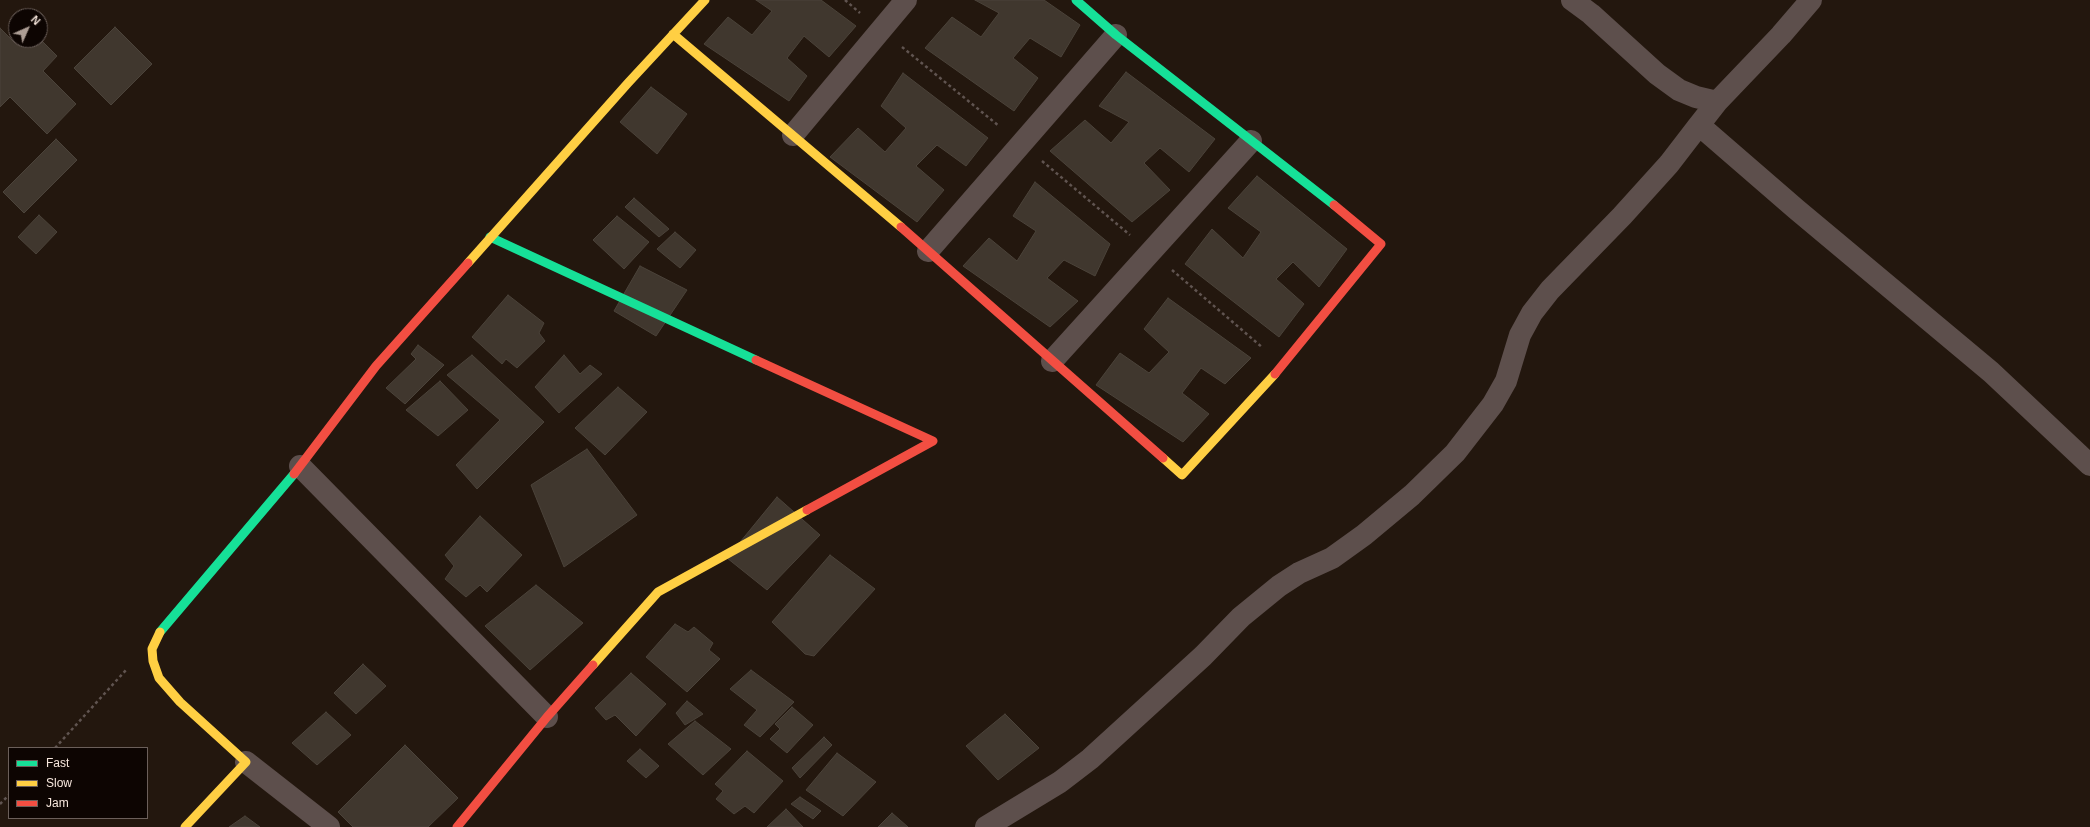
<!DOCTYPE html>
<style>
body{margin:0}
#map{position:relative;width:2090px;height:827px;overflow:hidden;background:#23170e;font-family:Helvetica,sans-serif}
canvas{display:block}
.legend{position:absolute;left:8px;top:747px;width:140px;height:72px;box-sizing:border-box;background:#0d0502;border:1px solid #6b5f5a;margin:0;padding:5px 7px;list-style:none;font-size:12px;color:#f7e7dd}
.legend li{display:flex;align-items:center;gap:8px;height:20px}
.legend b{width:20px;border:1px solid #6b5f5a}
.north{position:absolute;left:8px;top:8px;width:40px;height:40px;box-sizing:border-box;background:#0d0502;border:1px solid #6b5f5a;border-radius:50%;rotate:45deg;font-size:11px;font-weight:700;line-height:16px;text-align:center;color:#f7e7dd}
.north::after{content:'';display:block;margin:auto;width:14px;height:18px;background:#ad9e95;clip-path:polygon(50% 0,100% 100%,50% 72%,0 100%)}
</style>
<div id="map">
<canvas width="2090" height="827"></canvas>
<ul class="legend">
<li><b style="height:5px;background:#16e098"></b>Fast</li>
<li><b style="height:5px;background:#ffcf43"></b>Slow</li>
<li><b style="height:5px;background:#f24e42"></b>Jam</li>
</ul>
<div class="north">N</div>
</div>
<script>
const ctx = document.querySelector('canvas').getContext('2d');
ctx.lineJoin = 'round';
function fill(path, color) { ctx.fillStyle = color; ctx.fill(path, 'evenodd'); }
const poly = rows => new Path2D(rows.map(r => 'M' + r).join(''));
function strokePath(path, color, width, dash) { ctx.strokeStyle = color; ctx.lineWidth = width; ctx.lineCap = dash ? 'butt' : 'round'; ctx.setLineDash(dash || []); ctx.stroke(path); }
const building = poly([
 [756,0,821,0,856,26,829,57,804,36,787,58,807,76,789,101,704,44,728,17,752,35,772,11,756,0],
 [975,0,1044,0,1080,25,1061,57,1030,38,1013,58,1038,78,1014,111,925,48,952,17,981,37,999,13,975,0],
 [115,27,152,64,111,105,74,68,115,27],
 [0,28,15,43,17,40,40,39,57,56,43,71,76,104,47,134,10,97,0,107,0,28],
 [1126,72,1215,139,1189,172,1160,148,1144,163,1170,190,1132,222,1050,151,1085,120,1111,143,1129,122,1099,106,1126,72],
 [903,73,988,138,966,166,937,145,916,166,944,190,917,222,830,157,858,128,885,152,906,128,881,106,903,73],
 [651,87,687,114,657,154,620,122,651,87],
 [56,139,77,160,24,213,3,192,56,139],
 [1257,176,1347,249,1319,287,1293,262,1276,279,1304,304,1279,337,1185,264,1212,229,1243,258,1261,232,1228,208,1257,176],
 [1035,182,1110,244,1095,276,1064,260,1047,278,1078,301,1050,327,963,266,989,238,1017,261,1036,231,1013,216,1035,182],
 [634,198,669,229,659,237,625,207,634,198],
 [39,215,57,232,36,254,18,237,39,215],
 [617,216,649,242,624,269,593,240,617,216],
 [675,232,696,250,680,268,657,249,675,232],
 [640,266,687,290,656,336,614,311,640,266],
 [508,295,544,323,539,333,545,341,517,368,506,359,502,364,472,337,508,295],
 [1168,298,1251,358,1225,384,1201,368,1182,393,1209,414,1183,442,1096,385,1120,353,1149,373,1169,352,1144,329,1168,298],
 [418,345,444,365,405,404,386,388,416,359,411,354,418,345],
 [472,355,544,422,477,489,456,465,500,420,447,375,472,355],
 [564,355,580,374,590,365,602,374,559,413,535,387,564,355],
 [440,381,468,410,438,436,406,410,440,381],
 [618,387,647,412,605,455,575,428,618,387],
 [587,449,637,515,564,567,531,485,587,449],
 [777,497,820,535,767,590,727,558,777,497],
 [480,516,522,555,487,592,480,585,466,597,445,579,454,566,445,555,480,516],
 [830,555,875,589,814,656,805,654,772,622,830,555],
 [536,585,583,623,530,670,485,626,536,585],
 [675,624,688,632,694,627,713,643,709,650,720,659,687,692,646,657,675,624],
 [363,664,386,686,356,714,334,693,363,664],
 [751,670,794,702,760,737,744,725,757,710,730,689,751,670],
 [631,673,666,704,636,736,615,715,606,720,595,708,631,673],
 [687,701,703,714,685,725,676,713,687,701],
 [792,707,813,725,787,753,770,739,780,729,775,724,792,707],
 [326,712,351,735,317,765,292,743,326,712],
 [1005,714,1039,748,998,780,966,746,1005,714],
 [695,721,731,749,703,775,668,744,695,721],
 [824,737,832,745,800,778,792,768,824,737],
 [405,745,458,798,428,827,353,827,338,812,405,745],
 [640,749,659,766,646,778,627,761,640,749],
 [747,751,783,781,754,813,745,806,734,814,716,799,723,791,715,784,747,751],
 [837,753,876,782,843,816,806,790,837,753],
 [800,797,821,811,813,819,791,804,800,797],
 [786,809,803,827,767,827,786,809],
 [892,813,908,827,878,827,892,813],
 [245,816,260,827,229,827,245,816]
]);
fill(building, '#40372e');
strokePath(building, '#4b433a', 1);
strokePath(poly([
 [845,0,860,13],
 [902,47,999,126],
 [1042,161,1130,235],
 [1172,270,1263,348],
 [55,748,126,670],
 [0,804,9,795]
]), '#605450', 2.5, [3, 3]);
strokePath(poly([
 [1572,0,1591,14,1657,74,1679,90,1696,97,1717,102,1699,125,1796,209,1991,372,2090,465],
 [1717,102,1781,35,1811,0],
 [793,135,906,0],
 [928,251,1116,35],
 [1052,361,1251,141],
 [300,466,547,717],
 [246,762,329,827],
 [986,827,1060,782,1090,759,1203,656,1241,617,1279,586,1299,573,1332,558,1364,535,1412,495,1455,453,1493,404,1506,381,1520,335,1532,313,1550,290,1622,216,1669,164,1699,125]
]), '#5d4f4c', 22);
strokePath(poly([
 [1076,0,1116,35,1334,205],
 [490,237,756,360],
 [160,632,294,474]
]), '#16e098', 9);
strokePath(poly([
 [673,34,901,227],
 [468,263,628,83,705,0],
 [1163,458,1182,475,1275,374],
 [160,632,152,649,153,661,159,678,180,702,246,762,185,827],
 [593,665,658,592,807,510]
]), '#ffcf43', 9);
strokePath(poly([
 [901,227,1163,458],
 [756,360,933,441,807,510],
 [1275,374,1381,244,1334,205],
 [294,474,376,366,468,263],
 [457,827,547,717,593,665]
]), '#f24e42', 9);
</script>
